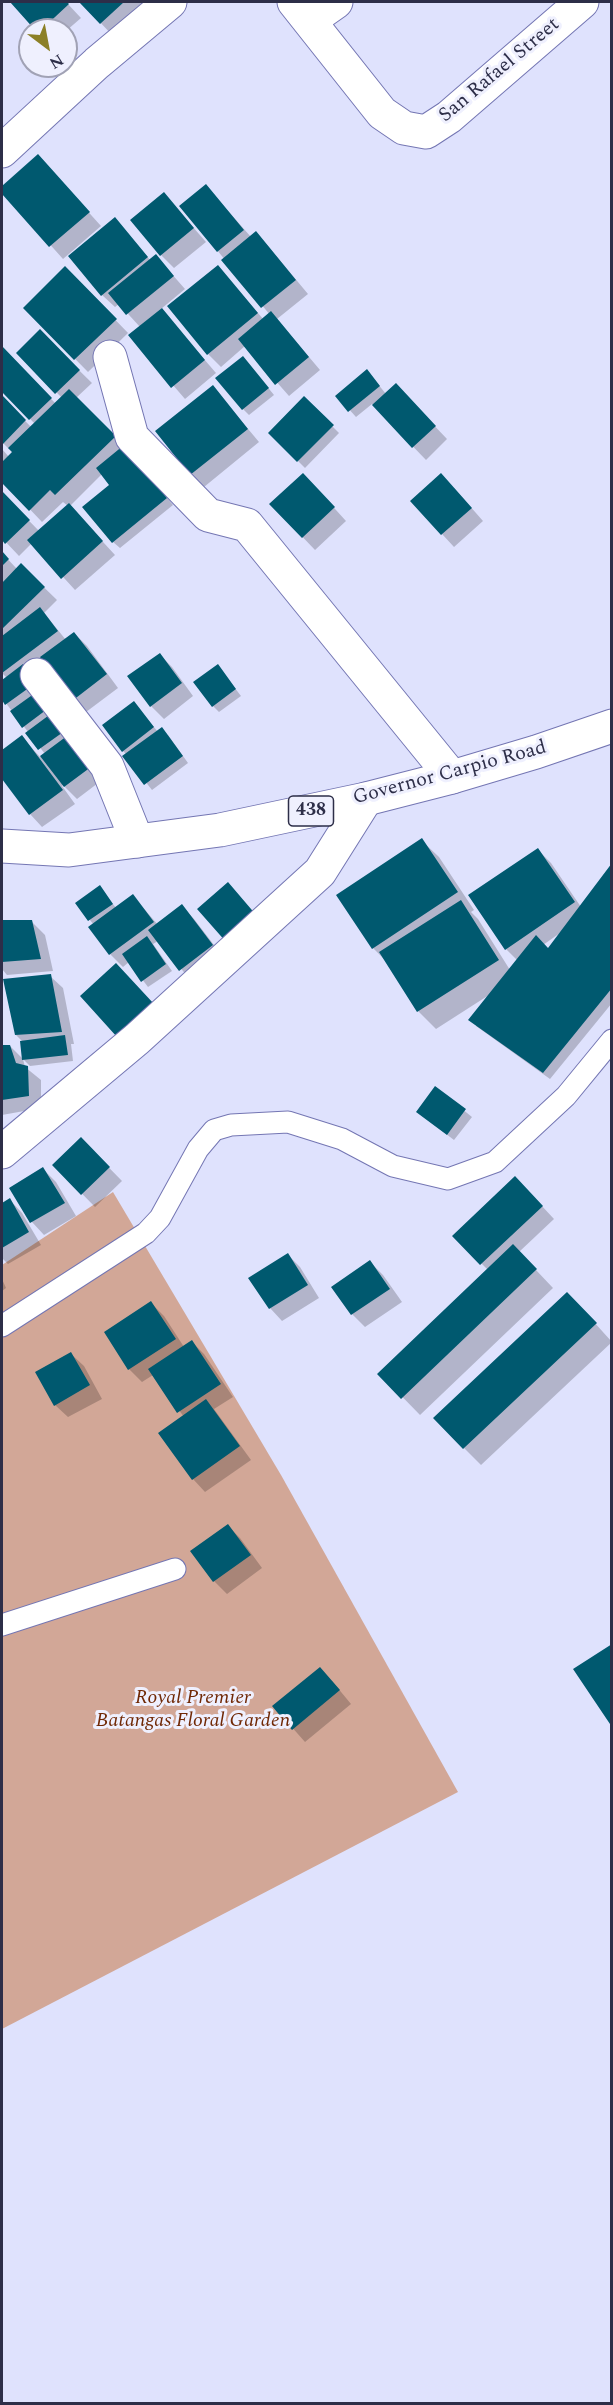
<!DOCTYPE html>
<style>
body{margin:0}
#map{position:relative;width:613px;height:2405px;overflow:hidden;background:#dfe2fd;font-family:Spectral,serif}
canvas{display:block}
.frame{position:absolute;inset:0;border:3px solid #2d2e48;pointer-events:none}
.north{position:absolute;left:18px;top:18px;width:60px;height:60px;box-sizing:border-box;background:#eff0fe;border:2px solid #a1a2b5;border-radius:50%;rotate:148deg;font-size:16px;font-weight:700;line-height:24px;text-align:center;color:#2d2e48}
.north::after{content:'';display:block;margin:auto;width:21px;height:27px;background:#8c8027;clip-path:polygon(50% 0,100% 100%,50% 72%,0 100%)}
</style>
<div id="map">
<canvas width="613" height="2405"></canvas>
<div class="frame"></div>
<div class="north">N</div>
</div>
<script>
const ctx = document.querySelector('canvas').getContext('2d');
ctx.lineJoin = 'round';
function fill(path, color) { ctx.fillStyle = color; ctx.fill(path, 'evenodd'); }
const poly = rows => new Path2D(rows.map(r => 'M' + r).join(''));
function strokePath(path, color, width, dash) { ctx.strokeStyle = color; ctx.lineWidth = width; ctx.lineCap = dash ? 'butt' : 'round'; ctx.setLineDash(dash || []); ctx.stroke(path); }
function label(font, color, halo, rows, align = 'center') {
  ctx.font = font + ' Spectral,serif'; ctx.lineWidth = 6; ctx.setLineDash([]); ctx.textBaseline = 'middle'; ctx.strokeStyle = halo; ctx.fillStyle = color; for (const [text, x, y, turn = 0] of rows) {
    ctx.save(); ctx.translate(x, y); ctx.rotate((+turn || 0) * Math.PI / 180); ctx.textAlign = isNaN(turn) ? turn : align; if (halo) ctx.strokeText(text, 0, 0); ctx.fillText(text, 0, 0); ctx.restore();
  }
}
fill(poly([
 [113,1192,281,1475,458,1792,2,2029,2,1265]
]), '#d2a797');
fill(poly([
 [12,2,66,2,81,18,66,31,37,30],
 [81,2,151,2,113,36],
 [38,156,101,226,63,259,2,191,2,188],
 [206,186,251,237,256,233,268,246,308,294,277,319,320,370,289,396,245,346,221,367,208,354,218,267,264,320,270,315,181,206],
 [164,194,206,242,174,268,161,255],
 [115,219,151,261,156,256,185,289,161,309,216,373,185,399,128,333,88,372,25,308,65,268,130,335,140,327,119,304,115,307,102,295],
 [40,332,92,383,76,398,127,450,173,505,120,548,113,542,111,485,102,474,70,506,115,555,75,590,32,543,19,556,2,538,2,493,39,531,68,506,63,502,42,522,2,480,2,449,9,457,13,453,2,442,2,397,31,427,35,424,2,390,2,348,56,404,62,398,18,353],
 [249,364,274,395,249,415,243,409],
 [373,378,386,394,408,398,447,439,426,460,372,404,356,417,337,396],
 [213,387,259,442,204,487,191,474],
 [304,398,339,433,305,468,270,433],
 [316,488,346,521,315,550,271,504],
 [454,488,483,521,454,547,442,534],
 [2,553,17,569,21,565,57,600,44,613,66,640,74,633,87,646,118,688,86,712,110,774,77,799,63,785,62,786,75,804,42,827,30,814,2,777,2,752,22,737,40,757,45,754,2,698,2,682,7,678,2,673],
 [160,655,172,667,193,696,164,719,151,706],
 [218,666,241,696,219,712,213,706],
 [134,703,158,732,168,735,188,763,152,790,125,756,127,755,123,751],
 [421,840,439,857,474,910,471,912,478,919,510,970,517,960,506,949,538,850,551,863,581,907,612,865,612,1003,550,1079,476,1026,489,995,436,1029,418,1011,388,963,373,948],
 [560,933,548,950,543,945],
 [100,887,116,908,133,896,158,925,182,906,194,919,224,958,193,983,158,941,153,944,172,971,148,987,129,962,123,967,110,954,90,928,94,925,77,904],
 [2,922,32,922,45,935,53,971,7,975,2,969],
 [50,976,63,988,74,1044,71,1044,73,1061,30,1066,23,1059,23,1042,16,1035],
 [2,1046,10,1046,23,1059,25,1067,41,1080,41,1108,2,1115],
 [436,1088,472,1117,454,1140,425,1118],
 [81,1139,122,1181,95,1207,54,1165],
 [43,1169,56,1182,76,1216,44,1235,32,1222,11,1188],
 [528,1191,554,1219,519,1252,553,1288,420,1415,380,1374,488,1270,454,1236],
 [10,1200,22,1213,41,1245,8,1264,2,1258,2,1205],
 [288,1255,300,1267,319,1298,282,1321,270,1308],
 [370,1262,383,1275,402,1302,365,1327,352,1314,333,1287],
 [2,1279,6,1288,2,1291],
 [151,1303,164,1316,184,1347,192,1342,204,1354,233,1397,214,1409,251,1460,205,1492,193,1479,184,1417,153,1375,142,1382,129,1369,106,1333],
 [584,1311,612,1342,481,1465,464,1448],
 [71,1354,84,1366,102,1399,68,1417,55,1405],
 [228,1526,240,1538,262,1568,227,1594,214,1581,192,1551],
 [332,1681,351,1704,305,1742,274,1707]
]), '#0003');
fill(poly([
 [10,2,67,2,69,4,41,30,35,30],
 [79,2,124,2,100,24],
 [38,154,90,212,49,247,2,194,2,186],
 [206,184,244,230,217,252,179,206],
 [164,192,194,228,160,256,130,220],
 [115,217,148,257,101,296,68,256],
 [256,231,296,280,261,308,221,260],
 [156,254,174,276,126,315,108,293],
 [218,265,258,313,207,355,167,306],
 [65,266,117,319,74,360,23,308],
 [162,308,205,360,171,388,128,335],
 [271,311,309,357,275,385,238,339],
 [40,329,80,370,55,394,16,353],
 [2,346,52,398,29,420,2,392],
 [243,356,269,388,242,410,215,378],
 [367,369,380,386,348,412,335,396],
 [396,383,436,426,412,448,372,405],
 [213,385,248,429,190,475,155,431],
 [69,389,116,436,55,495,50,490,29,511,2,483,2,462,12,452,8,448],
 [2,395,26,420,2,445],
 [304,396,334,425,297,462,268,433],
 [124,445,167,498,112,543,82,507,109,485,96,468],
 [303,473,335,507,302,538,269,504],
 [441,473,472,508,441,535,410,501],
 [2,491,30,520,5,544,2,540],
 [69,503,103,541,61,579,27,540],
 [2,551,9,559,2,566],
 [21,563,45,587,2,629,2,583],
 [40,607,58,631,2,673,2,636],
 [74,632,107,674,72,701,40,657],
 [160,653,182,683,150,707,127,676],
 [23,664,37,682,5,705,2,700,2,680],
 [218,664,236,689,212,707,193,682],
 [42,688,54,704,22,728,10,711],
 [134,701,154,727,122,752,102,725],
 [60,707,73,725,38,750,25,733],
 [162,727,183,756,144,785,122,756],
 [75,730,99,761,64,787,40,756],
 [22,735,63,790,29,815,2,779,2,750],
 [422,838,458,892,372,949,336,895],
 [538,848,575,902,505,950,468,895],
 [612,863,612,988,543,1073,468,1020,536,935,548,948],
 [228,882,257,916,227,943,197,909],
 [100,885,113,904,88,921,75,903],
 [133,894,154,922,109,955,88,927],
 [461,900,499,960,417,1012,379,952],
 [182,904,213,945,179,971,148,930],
 [2,920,32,920,41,959,2,962],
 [147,936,166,964,141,982,122,954],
 [116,963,154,1004,117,1037,80,996],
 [51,974,62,1032,15,1035,3,979],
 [65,1035,68,1055,22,1060,20,1041],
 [2,1045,10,1045,16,1063,28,1066,29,1096,2,1100],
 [435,1086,466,1109,447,1135,416,1112],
 [81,1137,110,1167,81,1195,52,1165],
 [43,1167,65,1203,30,1223,9,1188],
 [515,1176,543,1206,480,1265,452,1236],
 [10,1198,29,1232,2,1248,2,1203],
 [513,1244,537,1269,401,1399,377,1374],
 [288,1253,308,1285,269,1309,248,1278],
 [370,1260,390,1289,351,1315,331,1287],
 [567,1292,597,1323,463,1449,433,1418],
 [151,1301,176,1339,128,1370,104,1332],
 [192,1340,221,1384,177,1413,148,1369],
 [71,1352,90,1385,54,1406,35,1372],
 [206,1399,240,1446,192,1480,158,1433],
 [228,1524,251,1555,213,1582,190,1551],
 [612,1644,612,1727,573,1669],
 [320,1667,340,1690,292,1730,272,1706]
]), '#00596f');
const service = poly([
 [2,1326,146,1233,160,1218,198,1149,214,1130,231,1125,288,1122,342,1139,393,1166,448,1179,495,1162,566,1096,612,1040],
 [2,1625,175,1569]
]);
const minor = poly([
 [294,2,382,113,404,128,426,132,449,117,582,2],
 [309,21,336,2],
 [2,151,97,63,170,2],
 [110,357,132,437,208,515,247,525,452,777],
 [37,675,107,766,137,841],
 [2,1152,137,1039,320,872,366,799]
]);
const primary = poly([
 [2,846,69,850,220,830,366,799,452,777,536,752,612,726]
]);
strokePath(service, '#7476b3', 23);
strokePath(minor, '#7476b3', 35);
strokePath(primary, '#7476b3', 35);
strokePath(service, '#fff', 21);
strokePath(minor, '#fff', 33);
strokePath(primary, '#fff', 33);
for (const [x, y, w] of [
 [311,811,45]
]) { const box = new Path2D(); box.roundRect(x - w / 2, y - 15, w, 30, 4.5); ctx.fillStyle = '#eff0fe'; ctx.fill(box); strokePath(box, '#2d2e48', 1.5); }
label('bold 18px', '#2d2e48', null, [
 ["438",311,811]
]);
label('20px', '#2d2e48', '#eff0fe', [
 ["San Rafael Street",500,71,-40],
 ["Governor Carpio Road",450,774,-15]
]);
label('italic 20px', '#702805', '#eff0fe', [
 ["Royal Premier",193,1699],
 ["Batangas Floral Garden",193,1722]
]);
</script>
